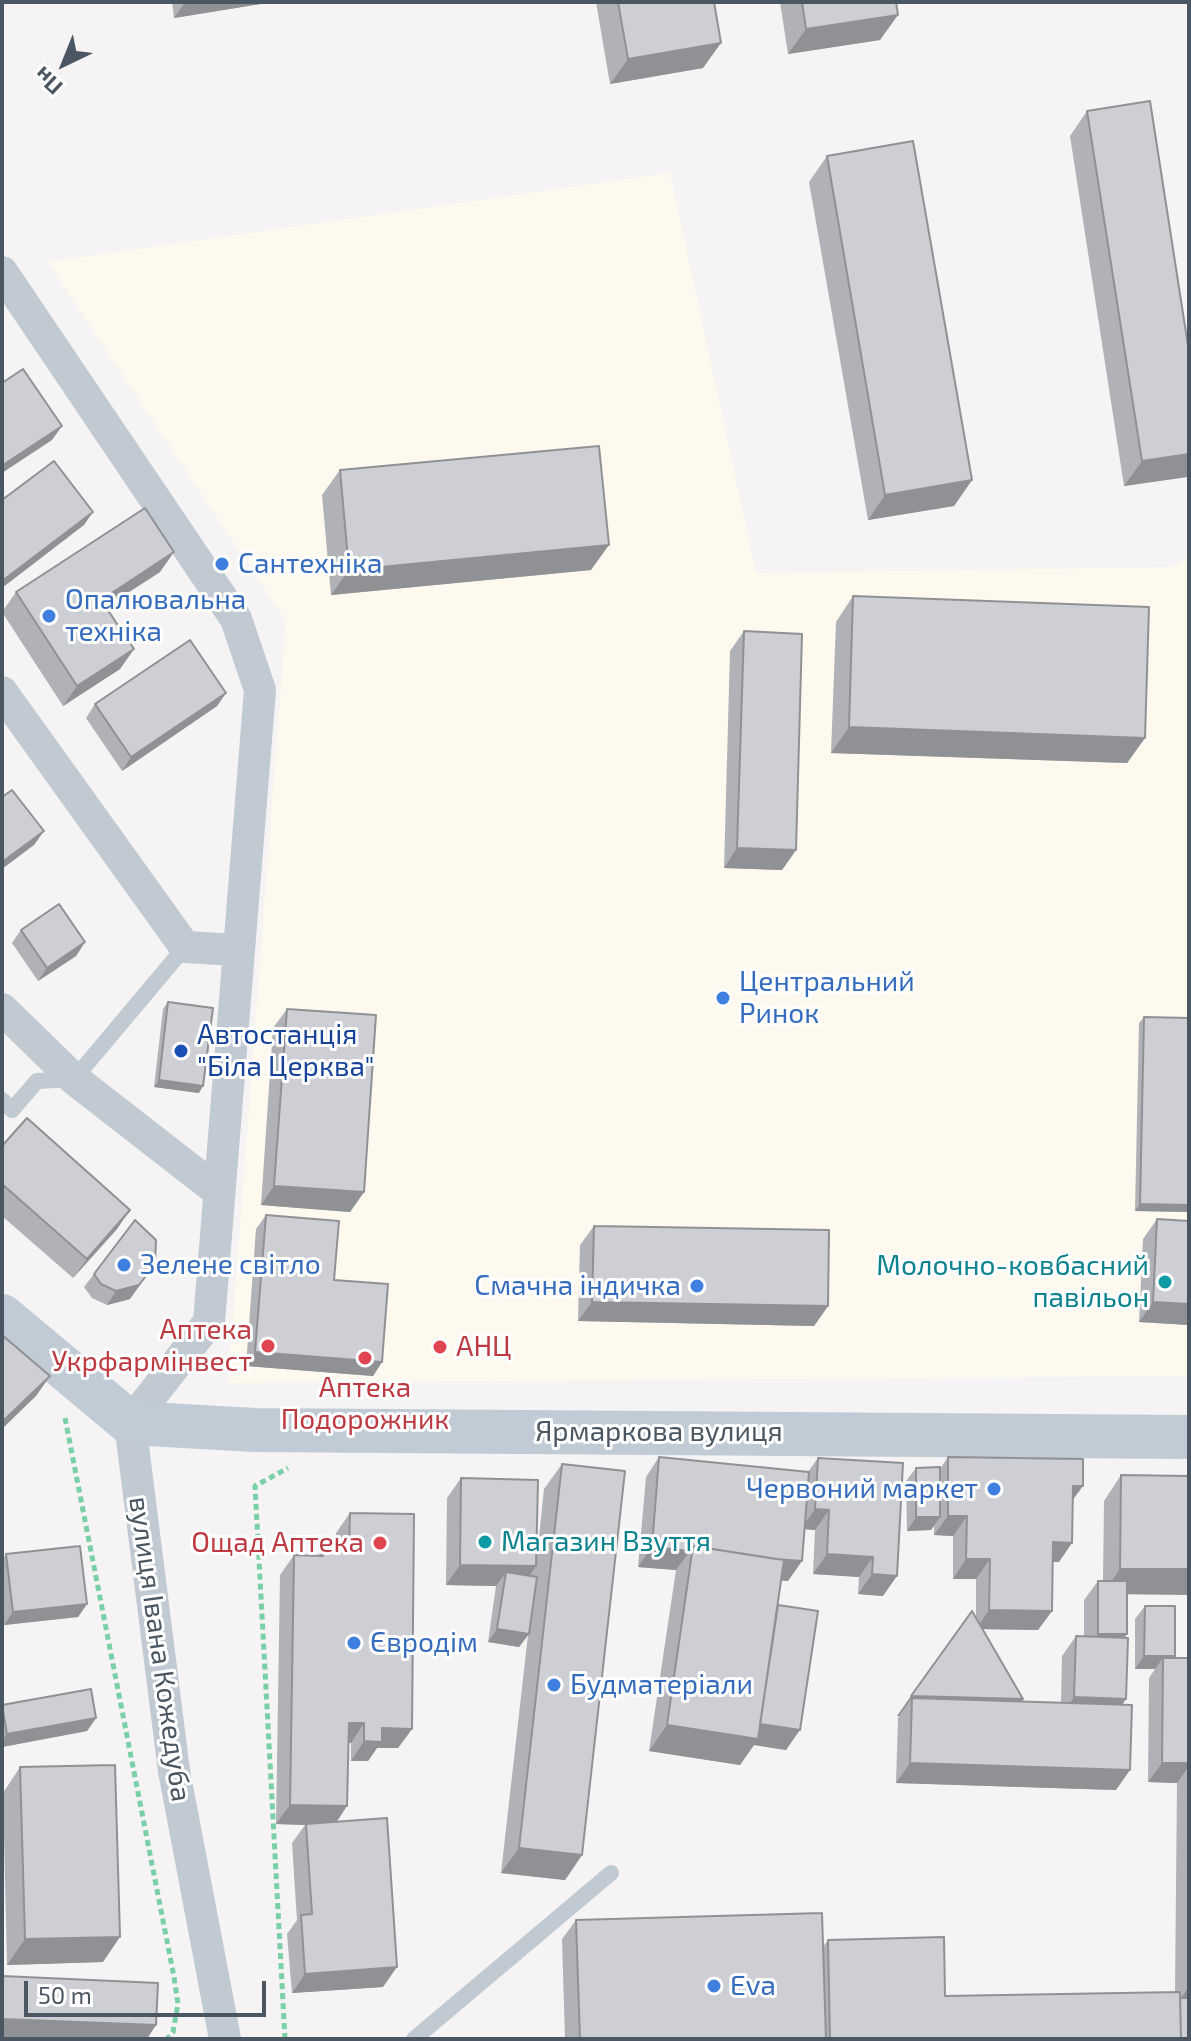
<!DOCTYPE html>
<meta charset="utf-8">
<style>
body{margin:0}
#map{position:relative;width:1191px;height:2041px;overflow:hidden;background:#f5f3f3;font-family:"Exo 2",sans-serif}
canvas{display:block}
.frame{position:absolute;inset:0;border:4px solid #4a5661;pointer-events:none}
.north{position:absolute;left:24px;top:24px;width:80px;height:80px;-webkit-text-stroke:6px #fff;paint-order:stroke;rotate:223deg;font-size:22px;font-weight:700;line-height:32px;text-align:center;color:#4a5661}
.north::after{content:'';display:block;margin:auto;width:28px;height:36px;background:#4a5661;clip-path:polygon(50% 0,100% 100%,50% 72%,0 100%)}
.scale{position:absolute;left:24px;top:1981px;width:242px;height:36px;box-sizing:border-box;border:4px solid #4a5661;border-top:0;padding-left:10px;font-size:24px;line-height:28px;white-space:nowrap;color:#4a5661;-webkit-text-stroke:6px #fff;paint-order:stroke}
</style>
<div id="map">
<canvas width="1191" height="2041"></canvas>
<div class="frame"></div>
<div class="north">Пн</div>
<div class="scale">50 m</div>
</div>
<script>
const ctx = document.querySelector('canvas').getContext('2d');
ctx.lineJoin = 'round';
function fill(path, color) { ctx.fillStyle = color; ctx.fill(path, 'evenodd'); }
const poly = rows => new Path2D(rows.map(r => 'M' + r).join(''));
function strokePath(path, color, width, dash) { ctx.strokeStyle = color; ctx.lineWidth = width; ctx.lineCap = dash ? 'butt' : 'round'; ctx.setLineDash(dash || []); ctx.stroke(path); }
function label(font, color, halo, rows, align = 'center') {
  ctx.font = font + ' "Exo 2",sans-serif'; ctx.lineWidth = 6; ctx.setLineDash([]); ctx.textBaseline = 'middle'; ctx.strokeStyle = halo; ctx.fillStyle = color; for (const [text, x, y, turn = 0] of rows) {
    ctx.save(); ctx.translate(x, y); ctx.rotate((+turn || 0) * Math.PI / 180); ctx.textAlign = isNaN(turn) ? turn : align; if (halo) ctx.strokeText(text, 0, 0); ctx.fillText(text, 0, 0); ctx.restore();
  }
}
fill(poly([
 [670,173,756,573,1172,567,1189,557,1189,1376,228,1383,286,621,48,262]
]), '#fdf9ef');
strokePath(poly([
 [65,1418,174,1977,178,2004,173,2032,167,2039],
 [285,2039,255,1486,288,1468]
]), '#7ad0a6', 5, [6, 4]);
strokePath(poly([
 [2,1100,12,1110,37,1081,74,1079,185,947],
 [414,2039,611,1873]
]), '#c1cad2', 16);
strokePath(poly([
 [2,272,236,619,260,690,209,1322,130,1423,174,1771,225,2039],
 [2,692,185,947,238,950],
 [2,1009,74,1079,218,1191]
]), '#c1cad2', 32);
strokePath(poly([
 [2,1316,130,1423,255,1430,1189,1437]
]), '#c1cbd6', 44);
fill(poly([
 [172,2,273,2,174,18],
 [596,2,714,2,703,68,610,84],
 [780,2,896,2,880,40,788,54],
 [1087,111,1187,477,1124,486,1070,136],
 [827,156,972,480,954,506,868,520,809,182],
 [340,470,591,570,331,595,322,495],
 [160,572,106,607,134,649,120,669,63,706,2,612,16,592],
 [853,596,1145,738,1127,763,831,753,836,622],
 [744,631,796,850,782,870,724,868,730,651],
 [226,693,217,706,122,771,86,718,95,704],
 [21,930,85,942,76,956,38,981,12,943],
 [168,1002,199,1093,154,1087,163,1009],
 [287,1009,364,1192,350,1212,261,1205,273,1028],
 [1144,1017,1189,1018,1189,1212,1135,1211,1139,1023],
 [2,1146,117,1229,73,1278,2,1216],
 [266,1215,334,1280,382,1362,373,1376,246,1366,256,1229],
 [1157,1219,1189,1325,1139,1322,1143,1239],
 [594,1226,828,1306,814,1326,578,1321,580,1245],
 [94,1274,130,1299,107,1305,92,1298,84,1287],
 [659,1457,808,1472,818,1458,903,1463,883,1596,858,1594,859,1577,813,1574,815,1530,804,1529,788,1581,781,1580,778,1605,786,1750,754,1745,740,1765,649,1751,676,1570,638,1567,646,1477],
 [948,1457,1073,1500,1059,1562,1052,1562,1052,1611,1038,1630,983,1629,1021,1702,1061,1703,1062,1656,1076,1636,1084,1637,1084,1600,1098,1581,1103,1581,1104,1501,1121,1475,1127,1594,1127,1634,1124,1638,1122,1704,1116,1790,896,1783,898,1718,899,1716,897,1716,976,1617,976,1579,953,1579,953,1536,934,1535,934,1526,931,1530,907,1531,906,1481,916,1468,940,1469],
 [562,1464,582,1855,565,1880,501,1873,528,1635,519,1647,488,1642,496,1586,446,1585,447,1498,461,1478,537,1556,544,1489],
 [350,1513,412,1729,398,1748,377,1748,368,1761,351,1761,351,1743,348,1743,336,1822,383,1987,292,1993,287,1934,297,1920,292,1843,305,1825,276,1824,280,1575,294,1555,318,1556,323,1549,336,1549,336,1533],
 [6,1554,87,1604,78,1617,4,1625,2,1610,2,1560],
 [1145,1606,1175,1656,1173,1658,1189,1658,1189,2039,565,2039,562,1939,576,1920,823,1947,828,1940,945,1996,1175,1992,1177,1783,1148,1782,1149,1678,1155,1669,1135,1669,1135,1619],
 [2,1705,96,1718,87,1731,2,1747],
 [20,1767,103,1962,7,1965,3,1793]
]), '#b0b2b7');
fill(poly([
 [185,2,273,2,174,18],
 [898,15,880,40,788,54,806,29],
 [721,43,703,68,610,84,628,59],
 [62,426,52,440,2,473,2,467,3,465],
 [1189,454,1189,474,1187,477,1124,486,1142,461],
 [972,480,954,506,868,520,885,495],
 [93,512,84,525,2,588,2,581],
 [609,545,591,570,331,595,349,570],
 [174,552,160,572,87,619,101,600],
 [134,649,120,669,63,706,77,686],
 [226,693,217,706,122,771,131,757],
 [849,727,1145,738,1127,763,831,753],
 [44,831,34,845,2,869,2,862],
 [737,848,796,850,782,870,724,868],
 [85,942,76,956,38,981,47,968],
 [159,1080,203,1086,199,1093,154,1087],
 [274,1186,364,1192,350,1212,261,1205],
 [1140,1204,1189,1205,1189,1212,1135,1211],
 [130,1210,117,1229,73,1278,87,1259],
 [155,1264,130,1299,107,1305,116,1291],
 [592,1302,828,1306,814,1326,578,1321],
 [1153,1302,1189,1304,1189,1325,1139,1322],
 [255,1352,382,1362,373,1376,246,1366],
 [50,1376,36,1396,2,1429,2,1422],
 [1073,1486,1083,1486,1069,1505],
 [815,1509,829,1510,815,1530,801,1529],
 [948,1516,967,1516,953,1536,934,1535],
 [916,1517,940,1517,931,1530,907,1531],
 [1053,1542,1072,1543,1059,1562,1039,1562],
 [652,1547,690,1551,676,1570,638,1567],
 [692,1551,802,1561,788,1581,689,1572],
 [827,1554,873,1557,859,1577,813,1574],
 [966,1559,990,1559,976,1579,953,1579],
 [460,1565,536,1566,523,1586,506,1572,496,1586,446,1585],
 [1120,1569,1189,1569,1189,1595,1103,1594],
 [872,1574,897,1576,883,1596,858,1594],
 [87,1604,78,1617,4,1625,13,1612],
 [989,1610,1052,1611,1038,1630,976,1629],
 [497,1629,529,1634,519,1647,488,1642],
 [1098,1634,1127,1634,1113,1654,1084,1654],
 [1144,1656,1175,1656,1165,1670,1163,1658,1155,1669,1135,1669],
 [911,1696,1023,1699,1009,1718,912,1698,899,1716,897,1716],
 [1074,1697,1126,1699,1113,1718,1061,1717],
 [96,1718,87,1731,2,1747,2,1741,7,1734],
 [349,1723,364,1723,351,1743,335,1742],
 [757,1724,800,1730,786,1750,754,1745,740,1765,649,1751,667,1725],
 [382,1728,412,1729,398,1748,377,1748,368,1761,351,1761,364,1741],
 [910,1763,1130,1770,1116,1790,896,1783],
 [1162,1763,1189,1763,1189,1766,1177,1783,1148,1782],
 [290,1805,347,1806,334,1826,276,1824],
 [519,1848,582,1855,565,1880,501,1873],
 [120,1937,103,1962,7,1965,25,1939],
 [397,1967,383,1987,292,1993,305,1974],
 [1188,1988,1189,1988,1189,2008,1177,2004],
 [2,2019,156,2025,147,2039,2,2039]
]), '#909195');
const building = poly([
 [618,2,714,2,721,43,628,59,618,2],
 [802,2,896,2,898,15,806,29,802,2],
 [1150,101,1189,352,1189,454,1142,461,1087,111,1150,101],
 [913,141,972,480,885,495,827,156,913,141],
 [23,369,62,426,3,465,2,463,2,383,23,369],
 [599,446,609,545,349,570,340,470,599,446],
 [54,461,93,512,2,581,2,500,54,461],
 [145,508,174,552,101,600,134,649,77,686,16,592,145,508],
 [853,596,1149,607,1145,738,849,727,853,596],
 [744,631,802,634,796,850,737,848,744,631],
 [190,640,226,693,131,757,95,704,190,640],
 [12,790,44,831,2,862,2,797,12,790],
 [59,904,85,942,47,968,21,930,59,904],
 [168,1002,213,1008,203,1086,159,1080,168,1002],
 [287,1009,376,1015,364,1192,274,1186,287,1009],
 [1144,1017,1189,1018,1189,1205,1140,1204,1144,1017],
 [27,1118,130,1210,87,1259,2,1184,2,1146,27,1118],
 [266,1215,339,1221,334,1280,388,1284,382,1362,255,1352,266,1215],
 [1157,1219,1189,1221,1189,1304,1153,1302,1157,1219],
 [135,1220,156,1240,155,1264,139,1285,116,1291,101,1284,94,1274,135,1220],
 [594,1226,829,1230,828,1306,592,1302,594,1226],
 [2,1335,50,1376,2,1422,2,1335],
 [659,1457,809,1472,802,1561,776,1559,693,1546,690,1551,652,1547,659,1457],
 [948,1457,1083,1459,1083,1486,1073,1486,1072,1543,1053,1542,1052,1611,989,1610,990,1559,966,1559,967,1516,948,1516,948,1457],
 [818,1458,903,1463,897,1576,872,1574,873,1557,827,1554,829,1510,815,1509,818,1458],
 [562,1464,625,1471,582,1855,519,1848,562,1464],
 [940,1467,940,1517,916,1517,916,1468,940,1467],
 [1121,1475,1189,1476,1189,1569,1120,1569,1121,1475],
 [461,1478,538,1480,536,1566,460,1565,461,1478],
 [350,1513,414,1514,412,1729,382,1728,382,1742,364,1741,364,1723,349,1723,347,1806,290,1805,294,1555,323,1556,323,1549,349,1549,350,1513],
 [80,1546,87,1604,13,1612,6,1554,80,1546],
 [693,1546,784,1560,758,1739,667,1725,693,1546],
 [506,1572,537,1577,529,1634,497,1629,506,1572],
 [1098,1581,1127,1581,1127,1634,1098,1634,1098,1581],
 [778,1605,818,1611,800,1730,760,1724,778,1605],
 [1145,1606,1175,1606,1175,1656,1144,1656,1145,1606],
 [972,1611,1023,1699,911,1696,972,1611],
 [1076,1636,1128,1638,1126,1699,1074,1697,1076,1636],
 [1163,1658,1189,1658,1189,1763,1162,1763,1163,1658],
 [91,1689,96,1718,7,1734,2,1705,91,1689],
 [912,1698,1132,1705,1130,1770,910,1763,912,1698],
 [115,1765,120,1937,25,1939,20,1767,115,1765],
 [387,1818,397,1967,305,1974,301,1915,312,1914,306,1824,387,1818],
 [822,1913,826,2039,580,2039,576,1920,822,1913],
 [944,1937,945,1996,1180,1992,1181,2039,830,2039,828,1940,944,1937],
 [2,1976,158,1983,156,2025,2,2019,2,1976],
 [1180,1998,1189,1998,1189,2039,1181,2039,1180,1998]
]);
fill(building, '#cdcfd5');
strokePath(building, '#909195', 2);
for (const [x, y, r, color] of [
 [222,564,8,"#3f7fe0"],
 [49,616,8,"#3f7fe0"],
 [723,998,8,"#3f7fe0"],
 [181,1051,8,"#1a4fb4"],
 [124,1265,8,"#3f7fe0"],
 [1165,1282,8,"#0f9aa8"],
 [697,1286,8,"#3f7fe0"],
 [268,1346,8,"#e0444e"],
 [440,1347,8,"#e0444e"],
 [365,1358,8,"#e0444e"],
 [994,1489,8,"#3f7fe0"],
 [485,1542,8,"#0f9aa8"],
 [380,1543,8,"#e0444e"],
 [354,1643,8,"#3f7fe0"],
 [554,1685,8,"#3f7fe0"],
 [714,1986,8,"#3f7fe0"]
]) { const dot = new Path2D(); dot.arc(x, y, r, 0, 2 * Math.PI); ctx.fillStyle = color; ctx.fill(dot); strokePath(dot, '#fff', 3); }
label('28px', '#366cbe', '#fff', [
 ["Сантехніка",238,564],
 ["Опалювальна",65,600],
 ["техніка",65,632],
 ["Центральний",739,982],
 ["Ринок",739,1014],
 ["Зелене світло",140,1265],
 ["Смачна індичка",681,1286,"right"],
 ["Червоний маркет",978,1489,"right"],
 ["Євродім",370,1643],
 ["Будматеріали",570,1685],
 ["Eva",730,1986]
], 'left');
label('28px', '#164399', '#fff', [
 ["Автостанція",197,1035],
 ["\"Біла Церква\"",197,1067]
], 'left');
label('28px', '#0d838f', '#fff', [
 ["Молочно-ковбасний",1149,1266],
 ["павільон",1149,1298],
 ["Магазин Взуття",501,1542,"left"]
], 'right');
label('28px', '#be3a42', '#fff', [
 ["Аптека",252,1330],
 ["Укрфармінвест",252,1362],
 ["АНЦ",456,1347,"left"],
 ["Аптека",365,1388,"center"],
 ["Подорожник",365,1420,"center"],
 ["Ощад Аптека",364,1543]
], 'right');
label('28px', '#4a5661', '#fff', [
 ["Ярмаркова вулиця",659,1432],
 ["вулиця Івана Кожедуба",160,1649,82]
]);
</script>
